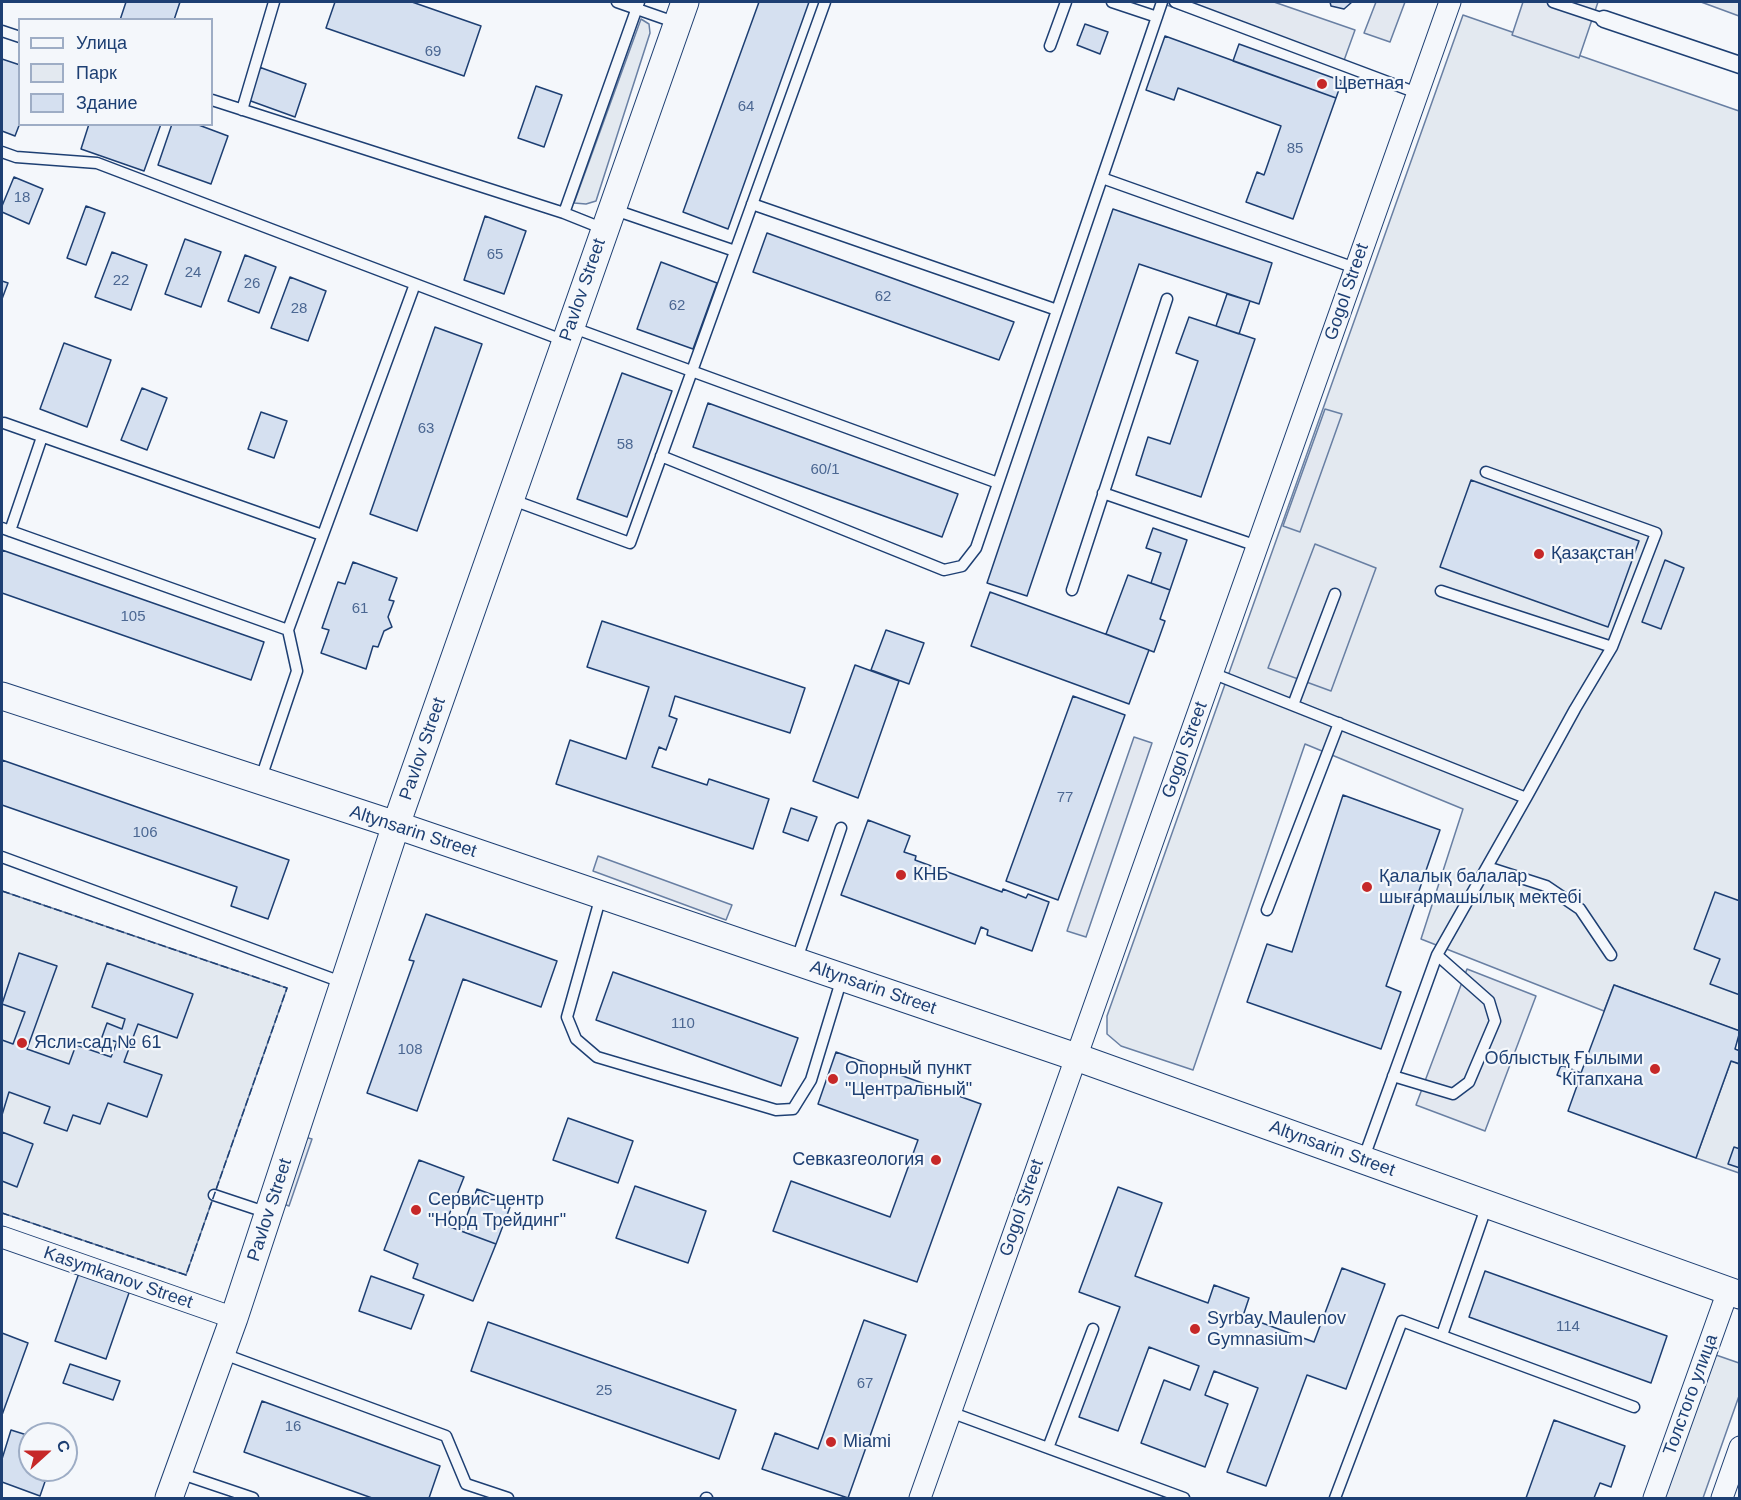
<!DOCTYPE html>
<meta charset="utf-8">
<style>
body{margin:0}
#map{position:relative;width:1741px;height:1500px;overflow:hidden;background:#f4f7fb;font-family:Helvetica,sans-serif}
canvas{display:block}
.frame{position:absolute;inset:0;border:3px solid #1d3f73;pointer-events:none}
.legend{position:absolute;left:18px;top:18px;width:195px;height:108px;box-sizing:border-box;background:#f4f7fb;border:2px solid #9eadc5;margin:0;padding:8px 10px;list-style:none;font-size:18px;color:#1d3f73}
.legend li{display:flex;align-items:center;gap:12px;height:30px}
.legend b{width:30px;border:2px solid #9eadc5}
.north{position:absolute;left:18px;top:1422px;width:60px;height:60px;box-sizing:border-box;background:#f4f7fb;border:2px solid #9eadc5;border-radius:50%;rotate:69deg;font-size:16px;font-weight:700;line-height:24px;text-align:center;color:#1d3f73}
.north::after{content:'';display:block;margin:auto;width:21px;height:27px;background:#c62828;clip-path:polygon(50% 0,100% 100%,50% 72%,0 100%)}
</style>
<div id="map">
<canvas width="1741" height="1500"></canvas>
<div class="frame"></div>
<ul class="legend">
<li><b style="height:8px;background:#f4f7fb"></b>Улица</li>
<li><b style="height:16px;background:#e3e9f0"></b>Парк</li>
<li><b style="height:16px;background:#d5e0f0"></b>Здание</li>
</ul>
<div class="north">С</div>
</div>
<script>
const ctx = document.querySelector('canvas').getContext('2d');
ctx.lineJoin = 'round';
function fill(path, color) { ctx.fillStyle = color; ctx.fill(path, 'evenodd'); }
const poly = rows => new Path2D(rows.map(r => 'M' + r).join(''));
function strokePath(path, color, width, dash) { ctx.strokeStyle = color; ctx.lineWidth = width; ctx.lineCap = dash ? 'butt' : 'round'; ctx.setLineDash(dash || []); ctx.stroke(path); }
function label(font, color, halo, rows, align = 'center') {
  ctx.font = font + ' Helvetica,sans-serif'; ctx.lineWidth = 4.5; ctx.setLineDash([]); ctx.textBaseline = 'middle'; ctx.strokeStyle = halo; ctx.fillStyle = color; for (const [text, x, y, turn = 0] of rows) {
    ctx.save(); ctx.translate(x, y); ctx.rotate((+turn || 0) * Math.PI / 180); ctx.textAlign = isNaN(turn) ? turn : align; if (halo) ctx.strokeText(text, 0, 0); ctx.fillText(text, 0, 0); ctx.restore();
  }
}
const green = poly([
 [1701,2,1739,2,1739,16,1701,2],
 [1463,15,1739,111,1739,1031,1614,985,1604,1011,1421,939,1463,809,1305,744,1193,1070,1121,1046,1107,1034,1107,1016,1463,15],
 [641,19,649,24,650,33,596,201,586,204,574,203,641,19],
 [2,891,287,988,186,1275,2,1213,2,891],
 [1731,1061,1739,1064,1739,1173,1696,1158,1731,1061],
 [1716,1355,1739,1363,1739,1396,1703,1498,1664,1498,1716,1355]
]);
fill(green, '#e3e9f0');
strokePath(green, '#687fa3', 1.5);
const parking = poly([
 [1158,2,1274,2,1355,30,1342,66,1158,2],
 [1376,2,1405,2,1390,42,1364,33,1376,2],
 [1523,2,1598,2,1579,58,1512,35,1523,2],
 [1325,409,1342,414,1300,532,1283,526,1325,409],
 [1315,544,1376,568,1331,691,1268,668,1315,544],
 [1134,737,1152,743,1086,937,1067,931,1134,737],
 [598,856,732,905,726,920,593,871,598,856],
 [1467,969,1536,996,1485,1131,1416,1105,1467,969],
 [301,1136,312,1139,289,1206,278,1202,301,1136]
]);
fill(parking, '#e3e8f0');
strokePath(parking, '#687fa3', 1.5);
const building = poly([
 [126,2,180,2,174,20,120,20,126,2],
 [335,2,412,2,481,26,464,76,326,28,335,2],
 [759,2,809,2,728,229,683,212,759,2],
 [1330,2,1352,2,1344,9,1331,6,1330,2],
 [1085,24,1108,32,1100,54,1077,45,1085,24],
 [1165,36,1336,98,1293,219,1246,202,1257,172,1264,175,1281,126,1178,88,1174,100,1146,90,1165,36],
 [1239,44,1342,81,1336,98,1233,61,1239,44],
 [2,59,20,65,20,123,15,136,2,131,2,59],
 [259,67,306,84,295,117,248,100,259,67],
 [536,86,562,95,544,147,518,138,536,86],
 [89,124,161,124,144,171,81,149,89,124],
 [172,124,196,124,228,136,211,184,158,165,172,124],
 [14,177,43,189,29,224,2,212,2,206,14,177],
 [86,206,105,213,86,265,67,258,86,206],
 [1113,209,1272,263,1259,304,1139,264,1027,596,987,583,1113,209],
 [485,216,526,231,504,294,464,280,485,216],
 [767,233,1014,322,999,360,753,272,767,233],
 [185,239,221,252,201,307,165,294,185,239],
 [112,252,147,265,131,310,95,297,112,252],
 [245,255,276,267,259,313,228,301,245,255],
 [661,262,717,283,693,349,637,329,661,262],
 [290,277,326,291,308,341,271,328,290,277],
 [2,281,8,283,2,299,2,281],
 [1227,294,1250,301,1239,334,1216,326,1227,294],
 [1189,317,1255,339,1201,497,1136,475,1148,437,1170,444,1198,361,1176,353,1189,317],
 [435,327,482,344,417,531,370,514,435,327],
 [64,343,111,360,87,427,40,409,64,343],
 [622,373,672,391,627,517,577,499,622,373],
 [142,388,167,398,147,450,121,440,142,388],
 [708,403,958,494,942,537,693,447,708,403],
 [261,412,287,421,274,458,248,449,261,412],
 [1471,480,1639,541,1608,627,1440,567,1471,480],
 [1153,528,1187,540,1170,590,1151,583,1161,553,1146,548,1153,528],
 [2,550,264,642,251,680,2,593,2,550],
 [1665,560,1684,568,1661,629,1642,622,1665,560],
 [353,562,397,578,389,600,394,601,388,617,392,627,384,631,378,647,373,646,366,669,321,653,329,630,322,628,338,582,345,584,353,562],
 [1128,575,1170,590,1160,619,1165,621,1154,652,1106,634,1128,575],
 [990,592,1149,650,1129,704,971,646,990,592],
 [602,621,805,688,790,733,675,696,669,716,677,719,666,750,659,747,652,767,707,785,709,779,769,799,753,849,556,784,570,740,626,759,649,687,587,667,602,621],
 [886,630,924,643,909,684,871,670,886,630],
 [855,665,899,681,858,798,813,781,855,665],
 [1073,696,1125,715,1058,900,1006,881,1073,696],
 [2,760,289,860,268,919,231,906,237,887,2,805,2,760],
 [1343,795,1440,830,1386,986,1401,992,1381,1049,1247,1002,1267,944,1292,952,1343,795],
 [791,808,817,817,808,841,783,832,791,808],
 [868,820,910,836,904,852,916,856,915,860,1002,892,1003,889,1026,898,1028,894,1049,902,1032,951,987,935,988,930,981,927,975,944,841,895,868,820],
 [1715,892,1740,901,1740,995,1710,984,1720,959,1694,949,1715,892],
 [426,914,557,961,541,1007,463,979,417,1111,367,1093,414,961,409,960,426,914],
 [19,953,57,966,27,1049,69,1064,76,1045,111,1057,117,1042,102,1037,107,1023,122,1029,125,1019,92,1007,107,963,193,994,177,1038,138,1024,124,1062,162,1075,147,1117,108,1103,100,1124,73,1115,67,1131,44,1123,50,1107,9,1092,2,1115,2,1040,13,1044,25,1012,2,1004,19,953],
 [613,972,798,1038,781,1086,596,1020,613,972],
 [1614,985,1740,1031,1735,1049,1740,1051,1740,1064,1731,1061,1696,1158,1568,1111,1578,1083,1557,1075,1561,1065,1581,1073,1614,985],
 [836,1052,981,1104,917,1282,773,1231,791,1181,890,1217,918,1140,818,1104,836,1052],
 [568,1118,633,1141,618,1183,553,1160,568,1118],
 [2,1132,33,1144,17,1187,2,1181,2,1132],
 [1734,1147,1740,1149,1740,1168,1728,1164,1734,1147],
 [419,1160,464,1177,445,1225,496,1244,473,1301,413,1278,418,1264,384,1250,419,1160],
 [635,1186,706,1211,688,1263,616,1238,635,1186],
 [1118,1187,1162,1203,1135,1276,1208,1303,1214,1285,1249,1298,1243,1316,1314,1342,1342,1268,1385,1284,1346,1389,1307,1375,1266,1486,1227,1472,1258,1388,1214,1371,1205,1395,1228,1404,1205,1467,1141,1443,1164,1380,1190,1390,1199,1366,1149,1347,1118,1431,1079,1417,1120,1307,1079,1292,1118,1187],
 [477,1189,512,1202,496,1244,461,1231,477,1189],
 [1485,1271,1667,1336,1651,1383,1469,1317,1485,1271],
 [79,1273,130,1290,106,1359,55,1341,79,1273],
 [371,1276,424,1295,411,1329,359,1311,371,1276],
 [864,1320,906,1335,848,1498,762,1469,775,1433,818,1449,864,1320],
 [488,1322,736,1410,719,1459,471,1371,488,1322],
 [2,1333,28,1343,2,1415,2,1333],
 [70,1364,120,1381,113,1400,63,1383,70,1364],
 [262,1401,440,1466,429,1498,372,1498,244,1452,262,1401],
 [1554,1420,1625,1446,1611,1487,1600,1483,1594,1498,1526,1498,1554,1420],
 [11,1430,30,1436,30,1470,49,1470,40,1496,2,1482,2,1459,11,1430]
]);
fill(building, '#d5e0f0');
strokePath(building, '#1d3f73', 1.5);
const service = poly([
 [617,2,677,23],
 [1112,2,1157,17],
 [1175,2,1417,93],
 [1553,2,1604,19],
 [2,31,20,37],
 [1050,46,1066,2],
 [212,100,564,213,604,229],
 [242,110,274,2],
 [2,152,16,157,97,163,565,341],
 [1102,178,1355,268],
 [752,204,1057,310],
 [612,209,735,251],
 [564,213,639,2],
 [571,327,998,483],
 [4,423,322,535],
 [661,456,944,570,962,566,976,548,1162,2],
 [1103,493,1257,546],
 [510,499,630,543,825,2],
 [2,528,288,630],
 [10,531,42,437],
 [1072,590,1167,299],
 [1441,591,1612,647],
 [1212,673,1526,798,1575,709,1612,647,1656,533,1486,472],
 [1293,705,1335,594],
 [260,781,297,671,288,630,415,284],
 [2,857,344,983],
 [1487,867,1546,886,1580,909,1611,955],
 [601,896,567,1017,576,1039,597,1057,776,1110,793,1109,811,1080,842,978],
 [1267,910,1339,723],
 [796,962,841,828],
 [1393,1076,1453,1094,1469,1082,1495,1021,1489,1001,1437,955],
 [1363,1160,1437,955,1526,798],
 [214,1195,268,1213],
 [1442,1335,1487,1205],
 [221,1353,446,1436,466,1484,508,1498],
 [950,1412,1184,1498],
 [1048,1448,1093,1329],
 [179,1473,253,1498],
 [706,1498,707,1498],
 [1335,1498,1402,1321,1634,1407]
]);
const pedestrian = poly([
 [1604,19,1740,65]
]);
const minor = poly([
 [2,1237,234,1318],
 [920,1498,1450,2],
 [1654,1498,1728,1291],
 [1722,1498,1740,1447]
]);
const tertiary = poly([
 [2,696,396,825,1076,1057,1740,1295],
 [169,1498,234,1318,396,825,685,2]
]);
strokePath(service, '#1d3f73', 13);
strokePath(pedestrian, '#1d3f73', 19);
strokePath(minor, '#1d3f73', 23);
strokePath(tertiary, '#1d3f73', 29);
strokePath(service, '#f4f7fb', 10);
strokePath(pedestrian, '#f4f7fb', 16);
strokePath(minor, '#f4f7fb', 21);
strokePath(tertiary, '#f4f7fb', 27);
strokePath(poly([
 [2,891,287,988,186,1275,2,1213]
]), '#1d3f73', 1.5, [8, 3]);
for (const [x, y, r, color] of [
 [1322,84,6,"#c62828"],
 [1539,554,6,"#c62828"],
 [901,875,6,"#c62828"],
 [1367,887,6,"#c62828"],
 [22,1043,6,"#c62828"],
 [1655,1069,6,"#c62828"],
 [833,1079,6,"#c62828"],
 [936,1160,6,"#c62828"],
 [416,1210,6,"#c62828"],
 [1195,1329,6,"#c62828"],
 [831,1442,6,"#c62828"]
]) { const dot = new Path2D(); dot.arc(x, y, r, 0, 2 * Math.PI); ctx.fillStyle = color; ctx.fill(dot); strokePath(dot, '#f4f7fb', 2); }
label('15px', '#4b6792', null, [
 ["69",433,52],
 ["64",746,107],
 ["85",1295,149],
 ["18",22,198],
 ["65",495,255],
 ["24",193,273],
 ["22",121,281],
 ["26",252,284],
 ["62",883,297],
 ["62",677,306],
 ["28",299,309],
 ["63",426,429],
 ["58",625,445],
 ["60/1",825,470],
 ["61",360,609],
 ["105",133,617],
 ["77",1065,798],
 ["106",145,833],
 ["110",683,1024],
 ["108",410,1050],
 ["114",1568,1327],
 ["67",865,1384],
 ["25",604,1391],
 ["16",293,1427]
]);
label('18px', '#1d3f73', '#f4f7fb', [
 ["Цветная",1334,84],
 ["Қазақстан",1551,554],
 ["КНБ",913,875],
 ["Қалалық балалар",1379,877],
 ["шығармашылық мектебі",1379,898],
 ["Ясли-сад № 61",34,1043],
 ["Облыстық Ғылыми",1643,1059,"right"],
 ["Кітапхана",1643,1080,"right"],
 ["Опорный пункт",845,1069],
 ["\"Центральный\"",845,1090],
 ["Севказгеология",924,1160,"right"],
 ["Сервис-центр",428,1200],
 ["\"Норд Трейдинг\"",428,1221],
 ["Syrbay Maulenov",1207,1319],
 ["Gymnasium",1207,1340],
 ["Miami",843,1442]
], 'left');
label('18px', '#1d3f73', '#f4f7fb', [
 ["Pavlov Street",583,290,-71],
 ["Gogol Street",1347,292,-71],
 ["Pavlov Street",423,749,-71],
 ["Gogol Street",1185,750,-70],
 ["Altynsarin Street",413,832,18],
 ["Altynsarin Street",873,988,19],
 ["Altynsarin Street",1332,1149,20],
 ["Gogol Street",1022,1208,-71],
 ["Pavlov Street",270,1210,-72],
 ["Kasymkanov Street",118,1278,19],
 ["Толстого улица",1691,1395,-70]
]);
</script>
